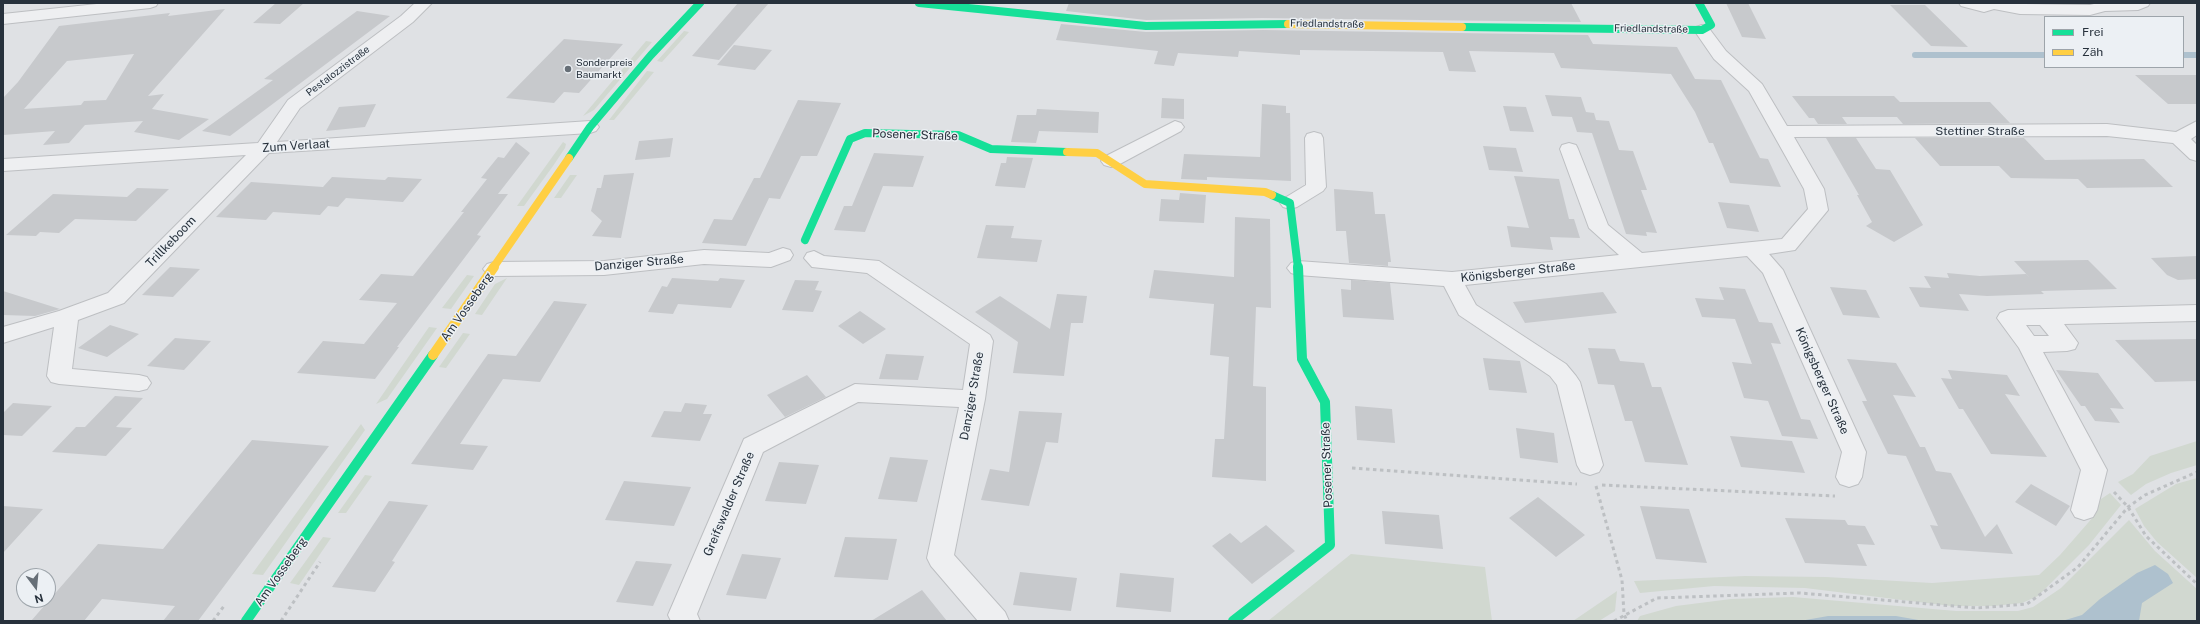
<!DOCTYPE html>
<meta charset="utf-8">
<style>
body{margin:0}
#map{position:relative;width:2200px;height:624px;overflow:hidden;background:#dfe1e4;font-family:"Public Sans",sans-serif}
canvas{display:block}
.frame{position:absolute;inset:0;border:4px solid #27313c;pointer-events:none}
.legend{position:absolute;left:2044px;top:16px;width:140px;height:52px;box-sizing:border-box;background:#ecf0f4;border:1px solid #9da4aa;margin:0;padding:5px 7px;list-style:none;font-size:12px;color:#27313c}
.legend li{display:flex;align-items:center;gap:8px;height:20px}
.legend b{width:20px;border:1px solid #9da4aa}
.north{position:absolute;left:16px;top:568px;width:40px;height:40px;box-sizing:border-box;background:#ecf0f4;border:1px solid #9da4aa;border-radius:50%;rotate:164deg;font-size:11px;font-weight:700;line-height:16px;text-align:center;color:#27313c}
.north::after{content:'';display:block;margin:auto;width:14px;height:18px;background:#676f77;clip-path:polygon(50% 0,100% 100%,50% 72%,0 100%)}
</style>
<div id="map">
<canvas width="2200" height="624"></canvas>
<div class="frame"></div>
<ul class="legend">
<li><b style="height:5px;background:#16e098"></b>Frei</li>
<li><b style="height:5px;background:#ffcf43"></b>Zäh</li>
</ul>
<div class="north">N</div>
</div>
<script>
const ctx = document.querySelector('canvas').getContext('2d');
ctx.lineJoin = 'round';
function fill(path, color) { ctx.fillStyle = color; ctx.fill(path, 'evenodd'); }
const poly = rows => new Path2D(rows.map(r => 'M' + r).join(''));
function strokePath(path, color, width, dash) { ctx.strokeStyle = color; ctx.lineWidth = width; ctx.lineCap = dash ? 'butt' : 'round'; ctx.setLineDash(dash || []); ctx.stroke(path); }
function label(font, color, halo, rows, align = 'center') {
  ctx.font = font + ' "Public Sans",sans-serif'; ctx.lineWidth = 3; ctx.setLineDash([]); ctx.textBaseline = 'middle'; ctx.strokeStyle = halo; ctx.fillStyle = color; for (const [text, x, y, turn = 0] of rows) {
    ctx.save(); ctx.translate(x, y); ctx.rotate((+turn || 0) * Math.PI / 180); ctx.textAlign = isNaN(turn) ? turn : align; if (halo) ctx.strokeText(text, 0, 0); ctx.fillText(text, 0, 0); ctx.restore();
  }
}
fill(poly([
 [684,31,689,32,662,62,657,61],
 [646,41,652,42,594,110,583,116],
 [647,71,654,72,614,120,609,120],
 [563,142,566,144,565,148,553,166,524,206,517,206],
 [570,175,577,175,561,198,554,198],
 [467,275,474,276,451,309,442,308],
 [507,278,482,315,475,314,495,284],
 [429,327,437,328,387,399,376,404],
 [463,333,470,334,446,368,439,367],
 [361,424,365,430,263,575,252,574],
 [2197,441,2197,465,2171,473,2146,484,2131,495,2118,482,2133,474,2150,456],
 [365,475,372,476,346,513,338,513],
 [2197,478,2197,578,2157,542,2144,526,2135,509,2176,484],
 [2110,493,2121,505,2089,545,2038,596,2022,603,1994,606,1951,606,1805,588,1714,586,1640,593,1634,581,1745,576,1826,577,1932,583,2039,575,2060,555,2094,516,2101,499],
 [2129,520,2155,551,2197,589,2197,621,1637,621,1640,616,1676,606,1731,599,1793,597,1956,611,2018,611,2033,607,2061,588],
 [323,537,331,538,299,585,290,583],
 [1351,554,1485,567,1492,621,1268,621],
 [1617,591,1615,611,1599,621,1573,621]
]), '#d1d8d0');
fill(poly([
 [2155,565,2168,574,2173,583,2142,603,2139,621,2062,621,2082,615,2100,599,2137,573],
 [1828,616,1896,616,1924,621,1800,621]
]), '#aec1ce');
strokePath(poly([
 [1915,55,2045,55],
 [2183,55,2197,55]
]), '#aec1ce', 6);
fill(poly([
 [276,3,304,3,280,24,253,23],
 [738,3,769,3,719,60,692,56],
 [1069,3,1571,3,1581,22,1263,18,1146,20,1066,11],
 [1726,3,1748,3,1766,39,1742,37],
 [1890,5,1925,5,1968,47,1931,46],
 [225,9,148,96,164,94,152,109,209,119,179,140,134,132,143,121,85,125,69,143,43,145,55,131,3,135,3,98,18,82,59,26,170,13,168,16],
 [134,54,106,100,84,101,81,105,24,109,67,61],
 [357,11,390,16,230,136,202,131,273,80,264,79],
 [1061,24,1146,32,1263,30,1588,35,1593,44,1677,47,1695,79,1721,80,1760,158,1768,159,1781,187,1730,183,1713,143,1709,143,1695,112,1671,74,1561,68,1554,53,1469,51,1476,72,1449,71,1443,52,1300,50,1300,55,1239,51,1238,57,1178,53,1174,66,1154,64,1158,51,1056,40],
 [564,39,623,44,579,93,564,92,554,103,506,98],
 [734,45,772,50,755,70,717,65],
 [2135,75,2197,75,2197,104,2168,104],
 [1545,95,1581,97,1586,112,1594,113,1596,120,1609,121,1619,150,1633,151,1647,190,1641,190,1657,233,1646,232,1647,236,1626,234,1592,133,1577,132,1572,117,1552,116],
 [1792,96,1894,96,1900,102,1990,102,2010,123,1903,124,1897,117,1842,117,1847,124,1818,124,1814,118,1809,118],
 [1162,98,1184,99,1184,119,1161,118],
 [798,100,841,103,817,156,801,156,780,199,769,198,746,246,702,243,714,219,732,220,754,178,760,178],
 [376,104,365,127,326,131,339,107],
 [1262,104,1286,106,1286,113,1290,113,1291,181,1207,177,1207,180,1181,179,1184,154,1260,157],
 [1503,106,1526,107,1534,132,1510,131],
 [1037,109,1099,112,1098,133,1039,131,1036,143,1011,142,1017,115,1036,115],
 [673,138,670,157,635,160,639,141],
 [1826,138,1856,138,1876,169,1890,170,1923,225,1894,242,1866,226,1872,222,1857,195,1859,195],
 [1915,138,2024,138,2045,160,2144,159,2173,187,2087,188,2078,179,2011,178,1999,166,1940,166],
 [516,142,530,153,498,194,508,194,477,235,481,236,397,347,399,347,375,379,297,373,323,341,364,344,397,303,359,300,381,274,413,276,464,212,461,212,487,179,481,178,498,157,504,158],
 [1483,146,1516,148,1523,172,1489,170],
 [874,153,924,156,913,187,883,186,865,232,834,230,844,206,852,206],
 [1007,157,1033,158,1025,188,995,186,1001,163,1006,163],
 [634,173,621,238,592,236,602,221,591,211,597,188,601,188,604,175],
 [1514,176,1559,179,1569,219,1574,219,1580,238,1550,237,1553,250,1511,247,1507,226,1529,228],
 [332,177,385,180,388,177,422,179,403,202,346,198,338,207,328,206,320,215,273,212,266,220,216,217,251,182,323,187],
 [137,188,169,189,136,221,75,219,59,233,40,232,36,236,6,235,53,194,127,197],
 [1334,189,1373,192,1375,214,1385,214,1391,262,1388,262,1388,266,1349,263,1346,231,1336,231],
 [1180,193,1206,195,1204,223,1159,221,1161,199,1179,200],
 [1718,202,1749,205,1759,232,1727,228],
 [1235,217,1270,219,1271,308,1256,307,1253,386,1266,387,1266,481,1212,477,1215,439,1224,439,1229,357,1210,355,1214,304,1149,298,1154,270,1234,277],
 [986,225,1014,226,1011,238,1042,240,1037,262,977,258],
 [2197,256,2197,279,2178,280,2167,275,2151,258],
 [2088,260,2117,289,2041,291,2044,294,1987,296,1959,294,1969,311,1920,307,1909,287,1931,288,1924,276,1949,278,1947,273,1980,276,2026,274,2029,277,2014,261],
 [170,267,200,269,173,297,142,295],
 [672,278,718,281,720,278,745,280,731,308,678,304,673,314,648,312,662,286,667,287],
 [795,280,819,281,815,290,822,291,813,312,782,310],
 [1351,280,1390,283,1394,320,1343,317,1341,289,1351,290],
 [1719,287,1745,289,1759,322,1772,323,1781,344,1771,343,1801,419,1810,420,1818,439,1782,436,1768,401,1744,398,1732,362,1752,364,1735,319,1702,317,1695,298,1724,300],
 [1830,287,1866,290,1880,318,1843,315],
 [3,291,60,309,35,316,3,315],
 [1603,292,1617,313,1525,323,1513,302],
 [1057,294,1087,296,1083,323,1071,323,1064,376,1013,373,1018,342,975,312,1000,296,1050,329],
 [554,301,587,304,540,382,503,379,460,444,488,446,473,470,411,464,488,354,516,356],
 [860,311,886,329,863,344,838,326],
 [110,325,139,334,107,357,78,348],
 [175,338,211,341,184,370,147,366],
 [2197,339,2197,381,2155,382,2115,340],
 [1588,348,1615,349,1620,361,1644,363,1652,387,1661,387,1688,465,1645,462,1632,421,1625,421,1614,385,1598,384],
 [886,354,924,356,918,380,879,379],
 [1483,358,1520,361,1527,393,1489,390],
 [1847,359,1896,363,1916,397,1893,395,1920,447,1925,447,1936,471,1951,473,1985,537,1997,524,2013,554,1941,549,1930,525,1938,526,1906,456,1888,454,1862,401,1867,401],
 [1948,370,2007,375,2020,396,2005,394,2047,457,1991,454,1963,409,1959,409,1941,378,1952,379],
 [2056,370,2098,373,2124,409,2110,408,2120,423,2095,421,2085,406,2081,406],
 [807,375,826,397,785,417,767,395],
 [115,396,143,398,116,427,132,428,106,456,52,452,76,427,85,427],
 [13,403,52,406,22,436,3,435,3,413],
 [685,403,707,405,703,414,712,414,700,441,651,437,664,411,681,412],
 [1355,406,1392,409,1395,443,1357,440],
 [1019,411,1062,413,1058,443,1046,442,1029,506,981,500,990,469,1009,472],
 [1516,428,1554,433,1558,463,1520,458],
 [1730,436,1792,441,1805,473,1741,467],
 [252,440,329,446,198,621,163,621,175,606,102,599,84,621,31,621,98,544,163,549],
 [890,457,928,460,917,502,878,499],
 [779,462,819,465,806,504,765,501],
 [624,481,691,487,674,526,605,520],
 [2031,484,2070,506,2056,526,2015,502],
 [1538,497,1585,535,1556,557,1509,518],
 [389,501,428,505,392,561,395,562,375,592,332,587],
 [3,506,43,509,3,553],
 [1640,506,1689,509,1707,563,1656,559],
 [1382,511,1439,515,1443,549,1385,544],
 [1785,518,1845,520,1848,525,1865,526,1875,545,1857,544,1867,566,1805,563],
 [1266,525,1295,551,1252,584,1212,546,1230,533,1241,543],
 [845,537,897,539,888,580,834,577],
 [742,554,781,558,766,599,726,595],
 [636,561,672,564,653,606,616,602],
 [1020,572,1077,578,1071,611,1013,605],
 [1120,573,1174,578,1171,612,1116,607],
 [922,590,947,621,871,621]
]), '#c7c9cc');
const street = poly([
 [106,3,158,3,156,6,150,8,3,24,3,14,106,3],
 [415,3,432,3,413,22,300,108,277,142,590,121,596,123,599,127,596,131,590,133,269,153,124,303,78,320,72,369,139,375,147,377,151,383,147,389,139,391,59,384,51,382,47,376,54,327,3,343,3,327,59,311,108,293,246,155,3,171,3,159,258,143,288,100,401,16,415,3],
 [1959,3,2090,5,2098,3,2150,3,2148,6,2138,10,2105,11,2090,15,2020,14,1994,9,1984,12,1961,6,1959,3],
 [1702,25,1708,27,1726,51,1762,84,1787,126,2107,124,2176,132,2197,121,2197,135,2191,139,2197,145,2197,161,2190,159,2173,143,2107,136,1794,137,1824,189,1828,210,1795,250,1769,254,1783,270,1866,452,1862,477,1858,484,1849,487,1840,484,1836,477,1842,452,1763,273,1747,256,1465,285,1476,305,1566,364,1576,376,1580,382,1603,465,1599,472,1590,475,1581,472,1577,465,1557,385,1550,376,1459,315,1444,286,1298,275,1291,273,1287,268,1291,263,1298,261,1452,272,1619,255,1589,228,1560,149,1562,145,1569,143,1576,145,1578,149,1608,225,1642,253,1782,239,1808,209,1804,189,1749,91,1714,59,1694,30,1696,27,1702,25],
 [1175,121,1181,123,1184,127,1181,131,1118,165,1111,167,1104,165,1101,161,1104,157,1175,121],
 [1314,132,1321,134,1323,138,1326,187,1323,191,1297,207,1290,209,1283,207,1280,203,1283,199,1306,185,1305,138,1307,134,1314,132],
 [783,248,790,250,793,255,790,260,771,267,704,264,604,275,494,276,487,274,483,269,487,264,494,262,604,261,704,250,769,253,783,248],
 [814,251,824,256,879,261,990,335,993,341,985,399,954,555,1005,612,1009,621,978,621,931,566,927,558,959,407,858,402,763,452,697,614,700,621,671,621,668,615,744,439,855,384,963,390,970,344,867,273,812,267,804,258,807,253,814,251],
 [2197,305,2197,321,2064,324,2078,343,2075,349,2067,351,2043,352,2107,470,2097,510,2093,517,2084,520,2075,517,2071,510,2081,470,2019,348,1997,318,2000,313,2008,310,2197,305],
 [2026,325,2040,325,2049,336,2034,336,2026,325]
]);
strokePath(street, '#bdbfc2', 2);
strokePath(poly([
 [1352,468,1577,484],
 [1602,485,1835,496],
 [1596,486,1622,580,1624,614,1627,621],
 [2114,492,2128,507,2146,536,2197,584],
 [213,621,224,606],
 [281,621,320,562],
 [1614,621,1657,598,1800,593,1977,608,2027,604,2078,567,2128,507,2145,495,2197,472]
]), '#bdc0c3', 3, [3.5, 3.5]);
fill(street, '#eeeff1');
strokePath(poly([
 [919,3,1146,26,1288,24],
 [1462,27,1702,30,1711,25,1699,3],
 [569,158,590,127,651,55,700,3],
 [1272,195,1290,203,1298,268],
 [805,240,850,139,865,133,958,135,991,149,1067,152]
]), '#16e098', 8);
strokePath(poly([
 [246,621,433,355],
 [1233,621,1330,545,1325,402,1302,359,1298,267]
]), '#16e098', 10);
strokePath(poly([
 [1288,24,1462,27],
 [1067,152,1097,153,1145,184,1265,192,1272,195],
 [493,268,569,158]
]), '#ffcf43', 8);
strokePath(poly([
 [433,355,494,267]
]), '#ffcf43', 10);
for (const [x, y, r, color] of [
 [568,69,4,"#676f77"]
]) { const dot = new Path2D(); dot.arc(x, y, r, 0, 2 * Math.PI); ctx.fillStyle = color; ctx.fill(dot); strokePath(dot, '#ecf0f4', 1.5); }
label('10px', '#27313c', '#ecf0f4', [
 ["Friedlandstraße",1327,24,1],
 ["Friedlandstraße",1651,29,1],
 ["Pestalozzistraße",338,71,-37]
]);
label('10px', '#27313c', '#ecf0f4', [
 ["Sonderpreis",576,63],
 ["Baumarkt",576,75]
], 'left');
label('12px', '#27313c', '#ecf0f4', [
 ["Stettiner Straße",1980,131],
 ["Posener Straße",915,135,2],
 ["Zum Verlaat",296,146,-4],
 ["Trillkeboom",171,242,-46],
 ["Danziger Straße",639,263,-5],
 ["Königsberger Straße",1518,272,-6],
 ["Am Vosseberg",467,307,-55],
 ["Königsberger Straße",1822,381,66],
 ["Danziger Straße",972,396,-80],
 ["Posener Straße",1327,465,-92],
 ["Greifswalder Straße",729,504,-67],
 ["Am Vosseberg",281,572,-55]
]);
</script>
